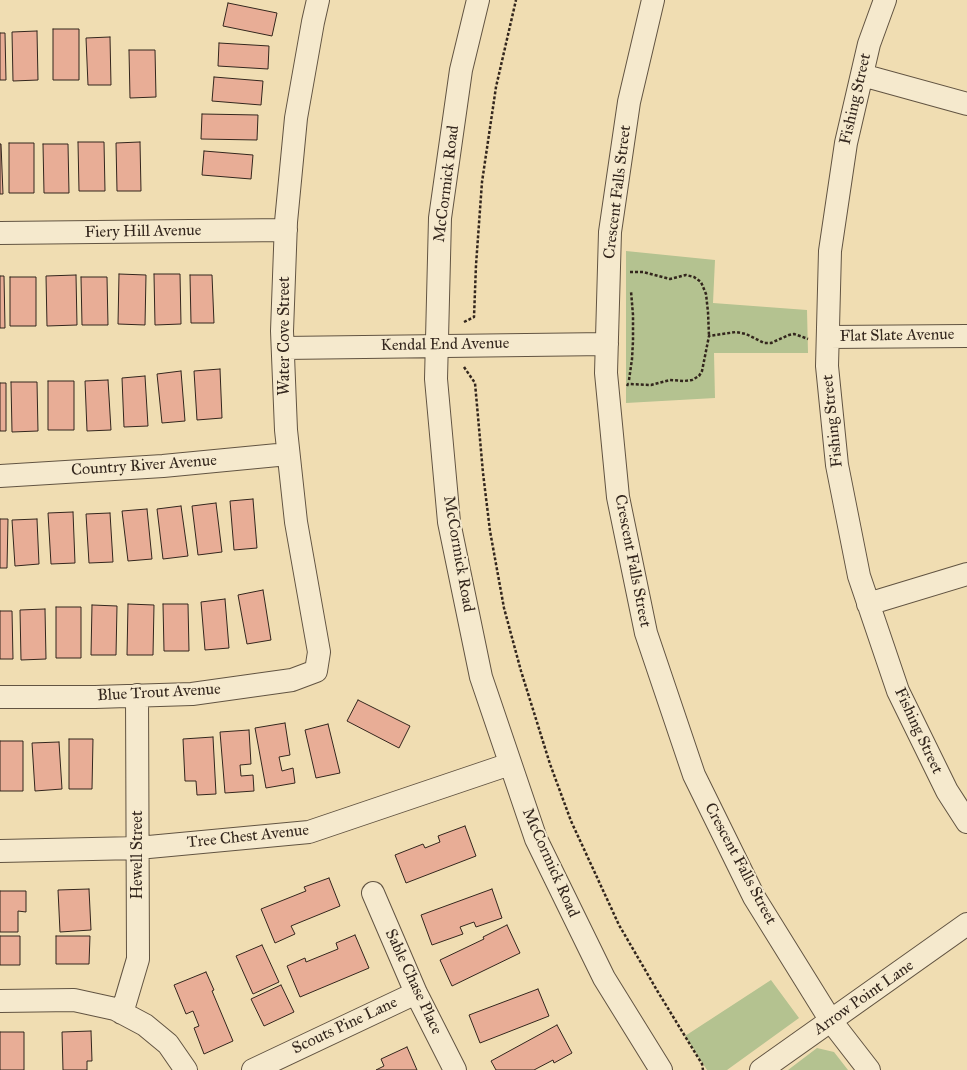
<!DOCTYPE html>
<style>
body{margin:0}
canvas{display:block;background:#f0ddb2}
</style>
<canvas width="967" height="1070"></canvas>
<script>
const ctx = document.querySelector('canvas').getContext('2d');
ctx.lineJoin = 'round';
function fill(path, color) { ctx.fillStyle = color; ctx.fill(path, 'evenodd'); }
const poly = rows => new Path2D(rows.map(r => 'M' + r).join(''));
function strokePath(path, color, width, dash) { ctx.strokeStyle = color; ctx.lineWidth = width; ctx.lineCap = dash ? 'butt' : 'round'; ctx.setLineDash(dash || []); ctx.stroke(path); }
function label(font, color, halo, rows, align = 'center') {
  ctx.font = font + ' "IM FELL Great Primer",serif'; ctx.lineWidth = 4; ctx.setLineDash([]); ctx.textBaseline = 'middle'; ctx.strokeStyle = halo; ctx.fillStyle = color; for (const [text, x, y, turn = 0] of rows) {
    ctx.save(); ctx.translate(x, y); ctx.rotate((+turn || 0) * Math.PI / 180); ctx.textAlign = isNaN(turn) ? turn : align; if (halo) ctx.strokeText(text, 0, 0); ctx.fillText(text, 0, 0); ctx.restore();
  }
}
fill(poly([
 [626,251,715,260,713,303,807,310,808,353,714,353,715,398,626,403],
 [771,980,799,1018,727,1070,707,1070,685,1036],
 [817,1048,834,1052,848,1070,788,1070]
]), '#b4c290');
const building = poly([
 [228,3,277,13,272,36,223,26,228,3],
 [53,29,79,29,79,80,53,80,53,29],
 [37,31,38,80,13,81,12,32,37,31],
 [0,33,5,33,6,80,0,80,0,33],
 [110,37,111,85,88,85,86,38,110,37],
 [219,43,269,46,268,69,218,66,219,43],
 [129,50,155,50,156,97,130,98,129,50],
 [214,77,263,81,261,105,212,101,214,77],
 [202,114,258,115,257,140,201,139,202,114],
 [78,142,104,142,105,191,79,191,78,142],
 [140,142,141,191,117,191,116,143,140,142],
 [9,143,34,143,34,193,9,193,9,143],
 [0,144,1,144,3,194,0,194,0,144],
 [43,144,68,144,69,193,44,193,43,144],
 [204,151,253,155,251,179,202,175,204,151],
 [119,274,146,275,145,325,118,324,119,274],
 [154,274,180,274,181,324,155,325,154,274],
 [76,275,77,325,47,326,46,276,76,275],
 [190,275,212,275,214,323,191,323,190,275],
 [0,276,4,276,5,328,0,328,0,276],
 [10,277,36,277,36,326,10,326,10,277],
 [81,277,107,277,108,325,82,325,81,277],
 [220,369,222,418,197,420,194,371,220,369],
 [181,371,185,421,162,423,157,374,181,371],
 [145,376,148,426,124,427,122,378,145,376],
 [108,380,111,430,87,431,85,381,108,380],
 [48,381,74,381,74,430,48,430,48,381],
 [11,382,37,382,38,431,12,432,11,382],
 [0,383,6,383,6,431,0,431,0,383],
 [253,499,257,548,234,550,230,501,253,499],
 [216,503,222,552,198,555,192,506,216,503],
 [181,506,188,556,163,559,157,509,181,506],
 [147,509,152,559,128,561,122,511,147,509],
 [73,512,75,563,51,564,48,513,73,512],
 [110,513,113,562,89,563,86,514,110,513],
 [0,519,8,519,7,568,0,568,0,519],
 [37,519,39,564,15,566,12,520,37,519],
 [263,590,271,640,247,644,238,595,263,590],
 [225,599,229,648,205,650,201,602,225,599],
 [128,604,154,605,153,655,127,655,128,604],
 [163,604,188,604,189,651,164,651,163,604],
 [92,605,117,606,116,655,91,655,92,605],
 [56,607,81,607,81,658,56,658,56,607],
 [45,609,46,659,21,660,20,610,45,609],
 [0,611,12,611,13,659,0,659,0,611],
 [358,700,410,726,399,748,347,721,358,700],
 [285,723,290,755,279,757,282,771,293,768,295,783,266,788,255,728,285,723],
 [328,724,340,773,316,778,305,730,328,724],
 [249,730,251,764,240,765,241,776,253,775,254,791,225,793,220,732,249,730],
 [213,737,216,794,197,795,196,781,185,781,183,739,213,737],
 [69,739,93,739,92,789,69,789,69,739],
 [0,741,23,741,23,791,0,791,0,741],
 [59,742,62,789,35,791,32,743,59,742],
 [465,826,476,856,406,883,395,855,423,844,425,848,440,842,438,836,465,826],
 [329,878,340,906,291,926,295,934,275,943,261,909,306,891,304,887,329,878],
 [89,889,91,930,60,932,58,890,89,889],
 [492,889,502,918,476,927,474,922,460,927,463,934,432,945,421,915,492,889],
 [0,891,26,891,26,912,18,911,18,932,0,932,0,891],
 [507,925,520,953,452,986,440,960,484,939,483,937,507,925],
 [355,935,369,968,300,997,287,966,305,958,306,962,338,949,336,943,355,935],
 [0,936,20,936,20,965,0,965,0,936],
 [56,936,90,936,89,964,56,964,56,936],
 [262,945,279,982,253,994,236,956,262,945],
 [206,972,214,990,212,991,233,1041,204,1054,194,1028,199,1026,193,1011,186,1014,174,985,206,972],
 [281,985,294,1012,264,1026,251,999,281,985],
 [538,989,549,1016,480,1043,469,1015,538,989],
 [557,1025,572,1053,554,1063,553,1060,534,1070,496,1070,491,1061,557,1025],
 [91,1031,92,1061,87,1061,87,1070,63,1070,62,1032,91,1031],
 [0,1032,24,1032,24,1070,0,1070,0,1032],
 [407,1047,417,1070,376,1070,384,1066,381,1059,407,1047]
]);
fill(building, '#e8ad96');
strokePath(building, '#33261d', 1);
const minor = poly([
 [478,0,461,70,440,218,436,379,449,522,481,677,536,839,604,978,661,1070],
 [653,0,629,102,610,232,606,373,618,497,646,633,694,775,754,897,831,1021,869,1070],
 [885,0,869,44,846,143,830,251,827,366,837,465,859,576,898,691,947,791,967,822],
 [862,75,967,104],
 [0,233,286,230],
 [828,337,967,336],
 [283,348,607,344],
 [0,476,163,466,288,454],
 [868,604,967,574],
 [0,697,95,697,192,694,292,680,316,671,319,652,296,522,286,430,282,331,286,222,296,118,313,22,318,0],
 [0,851,138,848,309,832,510,764],
 [373,893,416,993,455,1070],
 [0,1001,74,1000,115,1009,145,1025,168,1044,186,1070],
 [122,1013,138,959,137,695],
 [253,1070,416,993],
 [761,1070,967,924]
]);
strokePath(minor, '#625442', 24);
strokePath(poly([
 [630,272,643,272,670,279,686,275,694,277,701,282,706,294,708,312,709,336],
 [464,322,474,317,476,265,482,182,496,87,516,0],
 [464,367,475,383,483,473,490,531,504,608,521,671,550,764,571,821,619,925,658,992,702,1064,703,1070],
 [629,380,632,359,633,341,633,315,631,291],
 [627,386,628,384,651,385,670,380,684,381,692,380,699,376,702,371,709,336,736,332,746,334,764,343,771,343,789,335,794,334,800,336,808,339]
]), '#33261d', 2.5, [3, 2]);
strokePath(minor, '#f5e9cd', 22);
label('16px', '#33261d', '#f5e9cd', [
 ["Fishing Street",856,99,-77],
 ["McCormick Road",447,184,-83],
 ["Crescent Falls Street",618,192,-83],
 ["Fiery Hill Avenue",143,232,-1],
 ["Water Cove Street",285,336,-90],
 ["Flat Slate Avenue",897,336,-1],
 ["Kendal End Avenue",445,345,-1],
 ["Fishing Street",833,421,-96],
 ["Country River Avenue",144,466,-4],
 ["McCormick Road",458,554,80],
 ["Crescent Falls Street",632,561,79],
 ["Blue Trout Avenue",159,693,-3],
 ["Fishing Street",918,731,65],
 ["Tree Chest Avenue",248,837,-6],
 ["Hewell Street",138,855,-90],
 ["McCormick Road",550,863,66],
 ["Crescent Falls Street",740,864,62],
 ["Sable Chase Place",413,982,65],
 ["Arrow Point Lane",864,998,-35],
 ["Scouts Pine Lane",345,1026,-25]
]);
</script>
